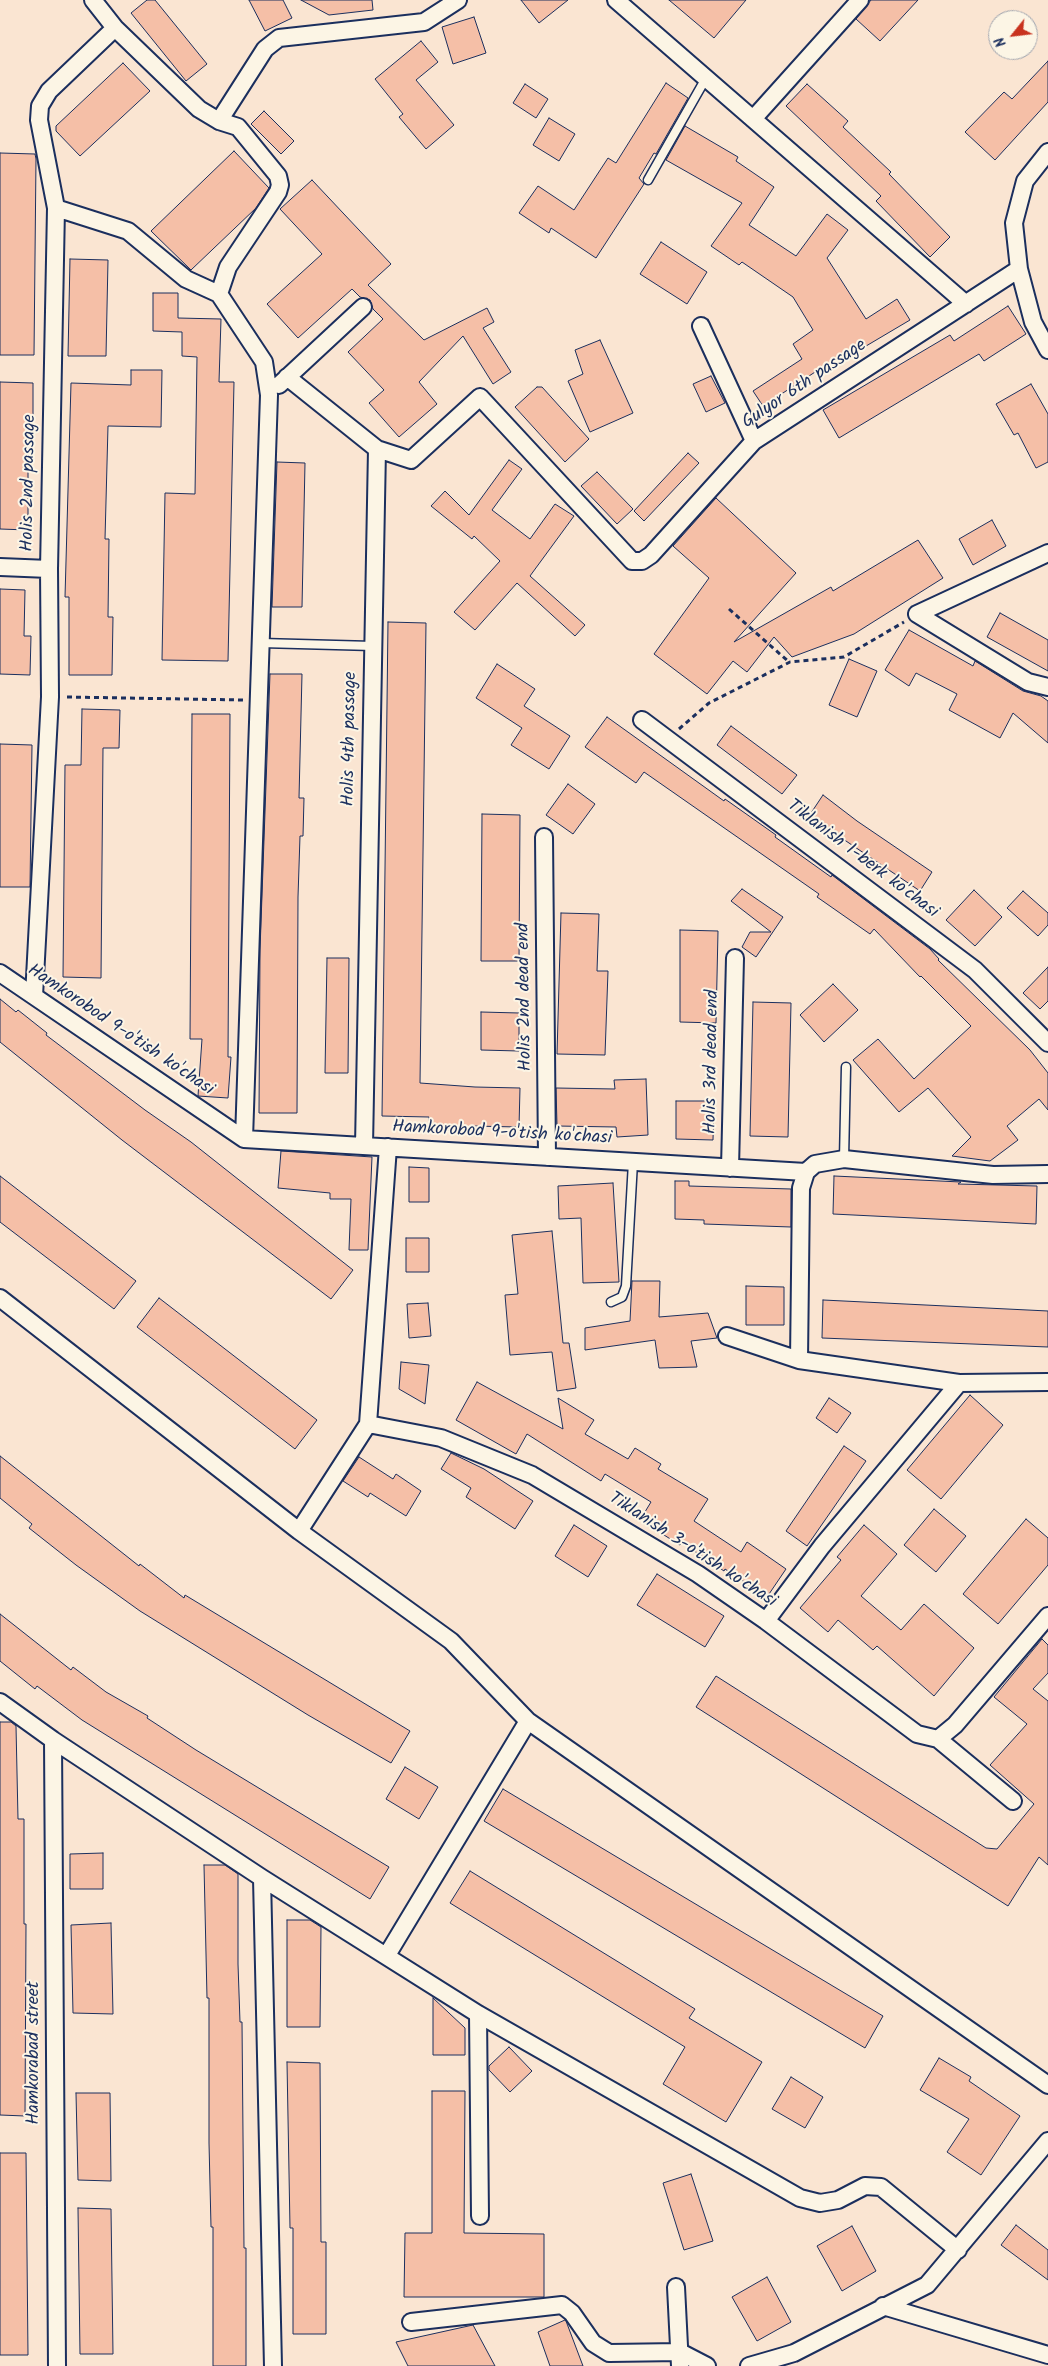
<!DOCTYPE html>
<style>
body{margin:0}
#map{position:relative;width:1048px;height:2366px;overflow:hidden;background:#fae5d2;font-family:Kalam,sans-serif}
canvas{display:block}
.north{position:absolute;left:988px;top:10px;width:50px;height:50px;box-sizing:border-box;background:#fcf5e5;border:1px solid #a2a6af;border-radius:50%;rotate:241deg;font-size:14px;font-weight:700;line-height:20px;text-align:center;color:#1b2f5e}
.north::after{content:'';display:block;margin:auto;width:18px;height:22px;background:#c8321e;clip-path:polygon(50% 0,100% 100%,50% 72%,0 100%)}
</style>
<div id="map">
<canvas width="1048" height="2366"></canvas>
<div class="north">N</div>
</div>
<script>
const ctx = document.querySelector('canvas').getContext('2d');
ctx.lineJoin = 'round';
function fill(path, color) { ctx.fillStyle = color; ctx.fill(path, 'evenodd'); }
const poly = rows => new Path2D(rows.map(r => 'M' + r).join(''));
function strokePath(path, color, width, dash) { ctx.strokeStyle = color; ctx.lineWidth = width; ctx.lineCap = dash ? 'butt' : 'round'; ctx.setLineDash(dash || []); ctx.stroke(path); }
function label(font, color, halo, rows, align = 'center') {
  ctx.font = font + ' Kalam,sans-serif'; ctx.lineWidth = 4; ctx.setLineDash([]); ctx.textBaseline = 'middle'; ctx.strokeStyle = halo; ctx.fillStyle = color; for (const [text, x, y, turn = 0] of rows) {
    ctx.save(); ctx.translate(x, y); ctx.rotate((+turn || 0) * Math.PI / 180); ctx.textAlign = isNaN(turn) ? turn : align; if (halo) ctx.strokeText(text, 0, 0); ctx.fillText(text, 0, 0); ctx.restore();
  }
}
const building = poly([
 [147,0,155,0,207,64,186,81,131,13,147,0],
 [249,0,283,0,292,18,265,31,249,0],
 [301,0,372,0,373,10,329,15,301,0],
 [521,0,568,0,539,23,521,0],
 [669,0,746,0,714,38,669,0],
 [871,0,918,0,880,41,856,19,871,0],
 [474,17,486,53,453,64,442,27,474,17],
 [421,41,438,62,416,80,454,125,426,149,399,117,403,114,375,79,421,41],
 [1048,61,1048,102,995,160,965,132,1004,92,1012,99,1048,61],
 [123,63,150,91,80,156,56,131,56,126,123,63],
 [666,83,688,98,656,154,654,153,639,178,644,184,596,258,551,228,549,233,519,213,538,186,574,210,608,158,616,163,666,83],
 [525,84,548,99,536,118,513,103,525,84],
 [807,84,848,121,843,127,891,172,889,174,950,237,930,257,876,201,881,196,786,106,807,84],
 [264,111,294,141,281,154,251,124,264,111],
 [549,118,575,134,559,161,533,145,549,118],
 [685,126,738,157,736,161,774,187,749,225,796,256,827,214,848,230,827,258,866,319,897,299,910,320,834,365,832,361,763,406,753,391,802,359,793,344,813,330,793,297,742,262,739,265,711,246,742,203,666,160,685,126],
 [234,151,269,188,256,208,191,270,151,231,234,151],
 [0,153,35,154,36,159,34,355,0,355,0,153],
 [312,180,391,264,368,285,424,340,487,308,494,322,483,328,511,372,493,384,463,336,419,382,437,404,399,437,369,403,384,390,348,352,383,319,373,309,370,300,360,297,352,289,298,338,267,304,322,254,280,209,312,180],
 [661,242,707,272,687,304,640,274,661,242],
 [70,259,108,260,106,356,68,356,70,259],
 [153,293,178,293,178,318,221,319,219,382,234,382,228,661,162,660,165,493,195,494,197,357,182,356,182,332,153,331,153,293],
 [1008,306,1026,334,984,361,979,354,839,438,823,410,950,335,954,341,1008,306],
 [600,340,633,413,590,432,568,381,583,374,575,350,600,340],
 [131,370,162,370,161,427,108,426,105,539,109,539,108,617,113,617,112,675,69,675,69,597,65,597,71,383,131,385,131,370],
 [711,376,725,403,706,412,693,384,711,376],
 [0,382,33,383,33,421,28,421,28,530,0,529,0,382],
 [1031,384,1048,414,1048,462,1036,468,1018,433,1014,435,996,404,1031,384],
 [537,387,542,387,589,439,565,462,515,407,537,387],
 [688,453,699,463,644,521,634,511,688,453],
 [509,460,522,469,492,510,530,539,555,504,574,516,530,576,585,625,575,636,517,583,475,630,454,612,500,561,474,536,472,539,431,506,445,491,469,515,509,460],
 [277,462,305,463,302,607,272,607,277,462],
 [597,472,633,509,617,524,581,486,597,472],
 [716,498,796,573,734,642,831,587,833,591,918,540,943,578,854,634,792,657,774,637,747,672,733,661,707,694,654,654,709,578,673,546,716,498],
 [992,520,1006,546,973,565,959,539,992,520],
 [0,589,25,590,24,636,31,636,30,675,0,674,0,589],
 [1000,613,1048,640,1048,671,987,637,1000,613],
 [388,622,426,623,420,1083,475,1087,520,1088,519,1127,472,1126,472,1132,429,1129,429,1117,382,1116,388,622],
 [909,630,973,666,975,661,1023,691,1041,696,1048,701,1048,743,1013,713,1000,738,949,710,957,694,916,673,909,686,885,670,909,630],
 [849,659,877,671,857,717,829,705,849,659],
 [497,664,535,689,524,706,570,736,549,769,511,745,522,728,476,698,497,664],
 [270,674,302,674,299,798,304,798,303,836,300,836,298,897,297,1113,259,1113,260,950,270,674],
 [82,709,120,710,119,748,103,748,101,978,63,977,65,765,81,765,82,709],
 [192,714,230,714,228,1057,231,1057,228,1098,198,1096,202,1039,190,1039,192,714],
 [607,717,724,801,725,799,776,835,775,837,831,877,832,875,930,949,939,959,938,960,1030,1050,1048,1073,1048,1110,1039,1099,1007,1126,1018,1140,990,1161,952,1156,971,1137,928,1088,899,1112,853,1060,878,1039,914,1079,971,1026,921,976,920,977,874,929,870,934,817,897,819,894,644,772,636,783,585,747,607,717],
 [731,726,797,775,782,794,717,745,731,726],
 [0,744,32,745,30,887,0,887,0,744],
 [568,784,595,804,573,834,546,815,568,784],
 [823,795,857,821,932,872,920,891,809,816,823,795],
 [482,814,520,815,519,961,481,961,482,814],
 [742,889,783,917,756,957,742,947,750,932,771,932,731,901,742,889],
 [974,890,1002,917,975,946,946,920,974,890],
 [1023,891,1048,913,1048,925,1038,936,1007,908,1023,891],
 [561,913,599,914,597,971,608,971,605,1055,557,1054,561,913],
 [680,930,718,931,716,1023,680,1022,680,930],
 [327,958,349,958,348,1073,325,1073,327,958],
 [1048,967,1048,1001,1040,1009,1023,993,1048,967],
 [833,984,858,1010,824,1042,800,1015,833,984],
 [0,999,16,1012,18,1010,47,1033,46,1035,145,1110,191,1142,353,1270,331,1299,122,1140,0,1042,0,999],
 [753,1002,791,1003,788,1137,750,1136,753,1002],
 [481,1012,519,1013,519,1051,481,1050,481,1012],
 [646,1079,648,1135,617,1137,616,1127,557,1126,556,1088,615,1089,614,1080,646,1079],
 [676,1101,714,1101,713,1140,676,1139,676,1101],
 [281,1151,372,1157,368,1250,349,1250,351,1199,330,1199,330,1193,278,1188,281,1151],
 [409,1167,429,1168,429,1202,409,1202,409,1167],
 [0,1176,136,1281,114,1309,0,1222,0,1176],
 [834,1176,961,1182,958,1184,1037,1186,1036,1224,833,1214,834,1176],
 [675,1181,689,1181,689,1186,791,1189,791,1227,704,1224,704,1220,675,1219,675,1181],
 [613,1183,619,1282,583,1283,581,1218,559,1219,558,1186,613,1183],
 [552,1231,563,1343,569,1343,576,1388,557,1391,552,1352,510,1355,505,1295,518,1294,512,1235,552,1231],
 [406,1238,429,1238,429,1272,406,1272,406,1238],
 [632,1281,660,1281,659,1317,708,1313,717,1338,691,1341,697,1367,659,1368,655,1340,585,1350,585,1328,630,1321,632,1281],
 [746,1286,784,1287,784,1325,746,1325,746,1286],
 [159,1298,317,1420,295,1449,137,1327,159,1298],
 [823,1300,1048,1311,1048,1347,822,1338,823,1300],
 [428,1303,431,1336,409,1338,407,1304,428,1303],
 [401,1362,429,1365,425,1404,399,1389,401,1362],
 [477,1382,563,1429,558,1398,594,1420,585,1434,628,1459,635,1448,661,1464,658,1469,708,1499,694,1521,741,1552,747,1542,786,1569,767,1597,725,1569,724,1571,681,1542,680,1545,640,1520,651,1502,605,1474,601,1481,527,1434,516,1454,456,1420,477,1382],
 [970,1395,1003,1425,941,1499,907,1470,970,1395],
 [829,1398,851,1413,837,1433,816,1418,829,1398],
 [844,1446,866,1461,807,1546,786,1531,844,1446],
 [451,1453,484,1469,533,1501,515,1529,466,1497,471,1488,441,1469,451,1453],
 [0,1456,139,1566,140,1564,184,1598,185,1595,410,1731,391,1763,308,1715,140,1611,76,1565,29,1528,32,1524,0,1498,0,1456],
 [359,1457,393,1479,396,1474,421,1491,406,1516,370,1493,368,1497,343,1481,359,1457],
 [934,1509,966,1536,936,1572,904,1545,934,1509],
 [1026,1519,1048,1538,1048,1565,998,1624,963,1594,1026,1519],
 [574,1525,607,1546,588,1577,555,1556,574,1525],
 [864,1525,897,1554,861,1596,901,1630,924,1604,974,1648,934,1696,877,1646,873,1650,838,1620,828,1632,800,1608,841,1560,837,1557,864,1525],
 [657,1574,724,1616,705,1647,637,1605,657,1574],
 [0,1614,71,1670,73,1667,106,1692,148,1716,147,1718,196,1750,389,1867,370,1899,82,1720,37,1686,35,1689,0,1661,0,1614],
 [1042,1639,1048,1645,1048,1673,1033,1689,1048,1701,1048,1865,1039,1857,1008,1906,696,1707,716,1676,986,1848,997,1849,1034,1804,990,1765,1027,1724,994,1697,1042,1639],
 [0,1722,11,1722,16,1726,18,1819,24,1819,24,1924,26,1924,25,2116,0,2115,0,1722],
 [405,1767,438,1787,419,1819,386,1799,405,1767],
 [503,1789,883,2016,865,2048,484,1821,503,1789],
 [103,1853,103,1889,70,1889,70,1854,103,1853],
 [204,1865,225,1865,238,1874,238,1964,240,2022,242,2022,244,2248,246,2248,246,2366,213,2366,213,2227,211,2227,209,2143,209,1998,207,1998,204,1865],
 [470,1871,695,2009,689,2018,762,2062,726,2122,663,2084,685,2047,450,1903,470,1871],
 [287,1920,310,1920,321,1927,320,2027,287,2027,287,1920],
 [111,1923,113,2014,73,2013,71,1925,111,1923],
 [433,1998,465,2028,465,2055,433,2055,433,1998],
 [509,2047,532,2071,510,2092,489,2070,489,2066,509,2047],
 [939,2058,971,2077,969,2081,1020,2116,981,2175,947,2152,969,2119,920,2090,939,2058],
 [287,2062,320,2063,321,2242,326,2242,326,2334,293,2334,293,2228,290,2228,287,2062],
 [791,2077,823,2097,805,2128,772,2109,791,2077],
 [432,2091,465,2091,464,2233,544,2234,544,2297,404,2297,405,2233,432,2233,432,2091],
 [76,2093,110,2093,111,2181,78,2180,76,2093],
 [0,2153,26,2153,28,2355,0,2355,0,2153],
 [691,2174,713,2241,684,2250,663,2183,691,2174],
 [78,2208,111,2209,113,2354,80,2354,78,2208],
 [1016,2225,1048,2250,1048,2280,1001,2245,1016,2225],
 [852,2226,876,2271,842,2291,817,2246,852,2226],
 [767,2277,791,2322,757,2341,732,2297,767,2277],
 [565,2320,566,2321,583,2366,550,2366,538,2332,565,2320],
 [473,2325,495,2366,408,2366,396,2342,473,2325]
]);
fill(building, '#f5bfa7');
strokePath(building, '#1b2f5e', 1);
const service = poly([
 [648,180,706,78],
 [261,643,373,646],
 [844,1159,846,1067],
 [611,1302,622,1297,626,1286,633,1162]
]);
const minor = poly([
 [93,0,115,28,199,109,219,121,238,127,278,176,280,185,278,192,228,267,219,294],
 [616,0,966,304],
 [753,119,860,0],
 [219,121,265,49,279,38,424,22,458,0],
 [1048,152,1025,181,1014,223,1019,269,1033,322,1048,350],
 [56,208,128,231,186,279,219,294,264,362,269,395,244,1139],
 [701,326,754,441],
 [287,377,377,449,364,1146],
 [279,385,363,307],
 [377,449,411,460,480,397,632,561,642,561,651,555,754,441,1019,269],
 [0,567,49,569],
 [917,614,1028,682,1048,687],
 [917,614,1048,553],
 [642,720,975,970,1048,1043],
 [544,837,547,1157],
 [0,973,244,1139,806,1172,815,1164,844,1159,993,1175,1048,1174],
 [34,996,50,697,49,569,56,208,39,120,40,106,49,91,115,28],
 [730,1168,735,958],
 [0,1298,299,1531,451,1641,528,1721,1048,2085],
 [727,1336,799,1360,959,1383],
 [799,1360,801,1188,806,1172],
 [368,1424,388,1147],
 [299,1531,368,1424,441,1438,532,1475,698,1574,766,1621,917,1734,938,1739,955,1725,1048,1616],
 [766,1621,822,1546,959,1383,1048,1382],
 [0,1702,53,1740,262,1878,478,2014,800,2198,820,2203,838,2200,865,2186,881,2187,958,2250],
 [938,1739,1013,1801],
 [53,1740,57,2366],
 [262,1878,273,2366],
 [387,1955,528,1721],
 [478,2014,480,2216],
 [676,2287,680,2366],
 [883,2306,1048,2355],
 [411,2322,562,2305,572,2313,593,2343,609,2353,680,2352,707,2366],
 [749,2366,794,2353,927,2285,1048,2141]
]);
strokePath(service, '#1b2f5e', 11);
strokePath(minor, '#1b2f5e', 20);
strokePath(poly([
 [729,609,789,662],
 [67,697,243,700],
 [679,729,709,703,790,662,844,657,904,622]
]), '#1b2f5e', 3, [5, 4]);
strokePath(service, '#fcf5e5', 8);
strokePath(minor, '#fcf5e5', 16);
label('18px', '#1b2f5e', '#fcf5e5', [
 ["Gulyor 6th passage",805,385,-34],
 ["Holis 2nd passage",30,483,-89],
 ["Holis 4th passage",351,739,-89],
 ["Tiklanish 1-berk ko'chasi",862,860,37],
 ["Holis 2nd dead end",526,997,-91],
 ["Hamkorobod 9-o'tish ko'chasi",120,1031,34],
 ["Holis 3rd dead end",713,1062,-89],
 ["Hamkorobod 9-o'tish ko'chasi",502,1134,3],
 ["Tiklanish 3-o'tish ko'chasi",692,1551,33],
 ["Hamkorabad street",35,2053,-90]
]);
</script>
